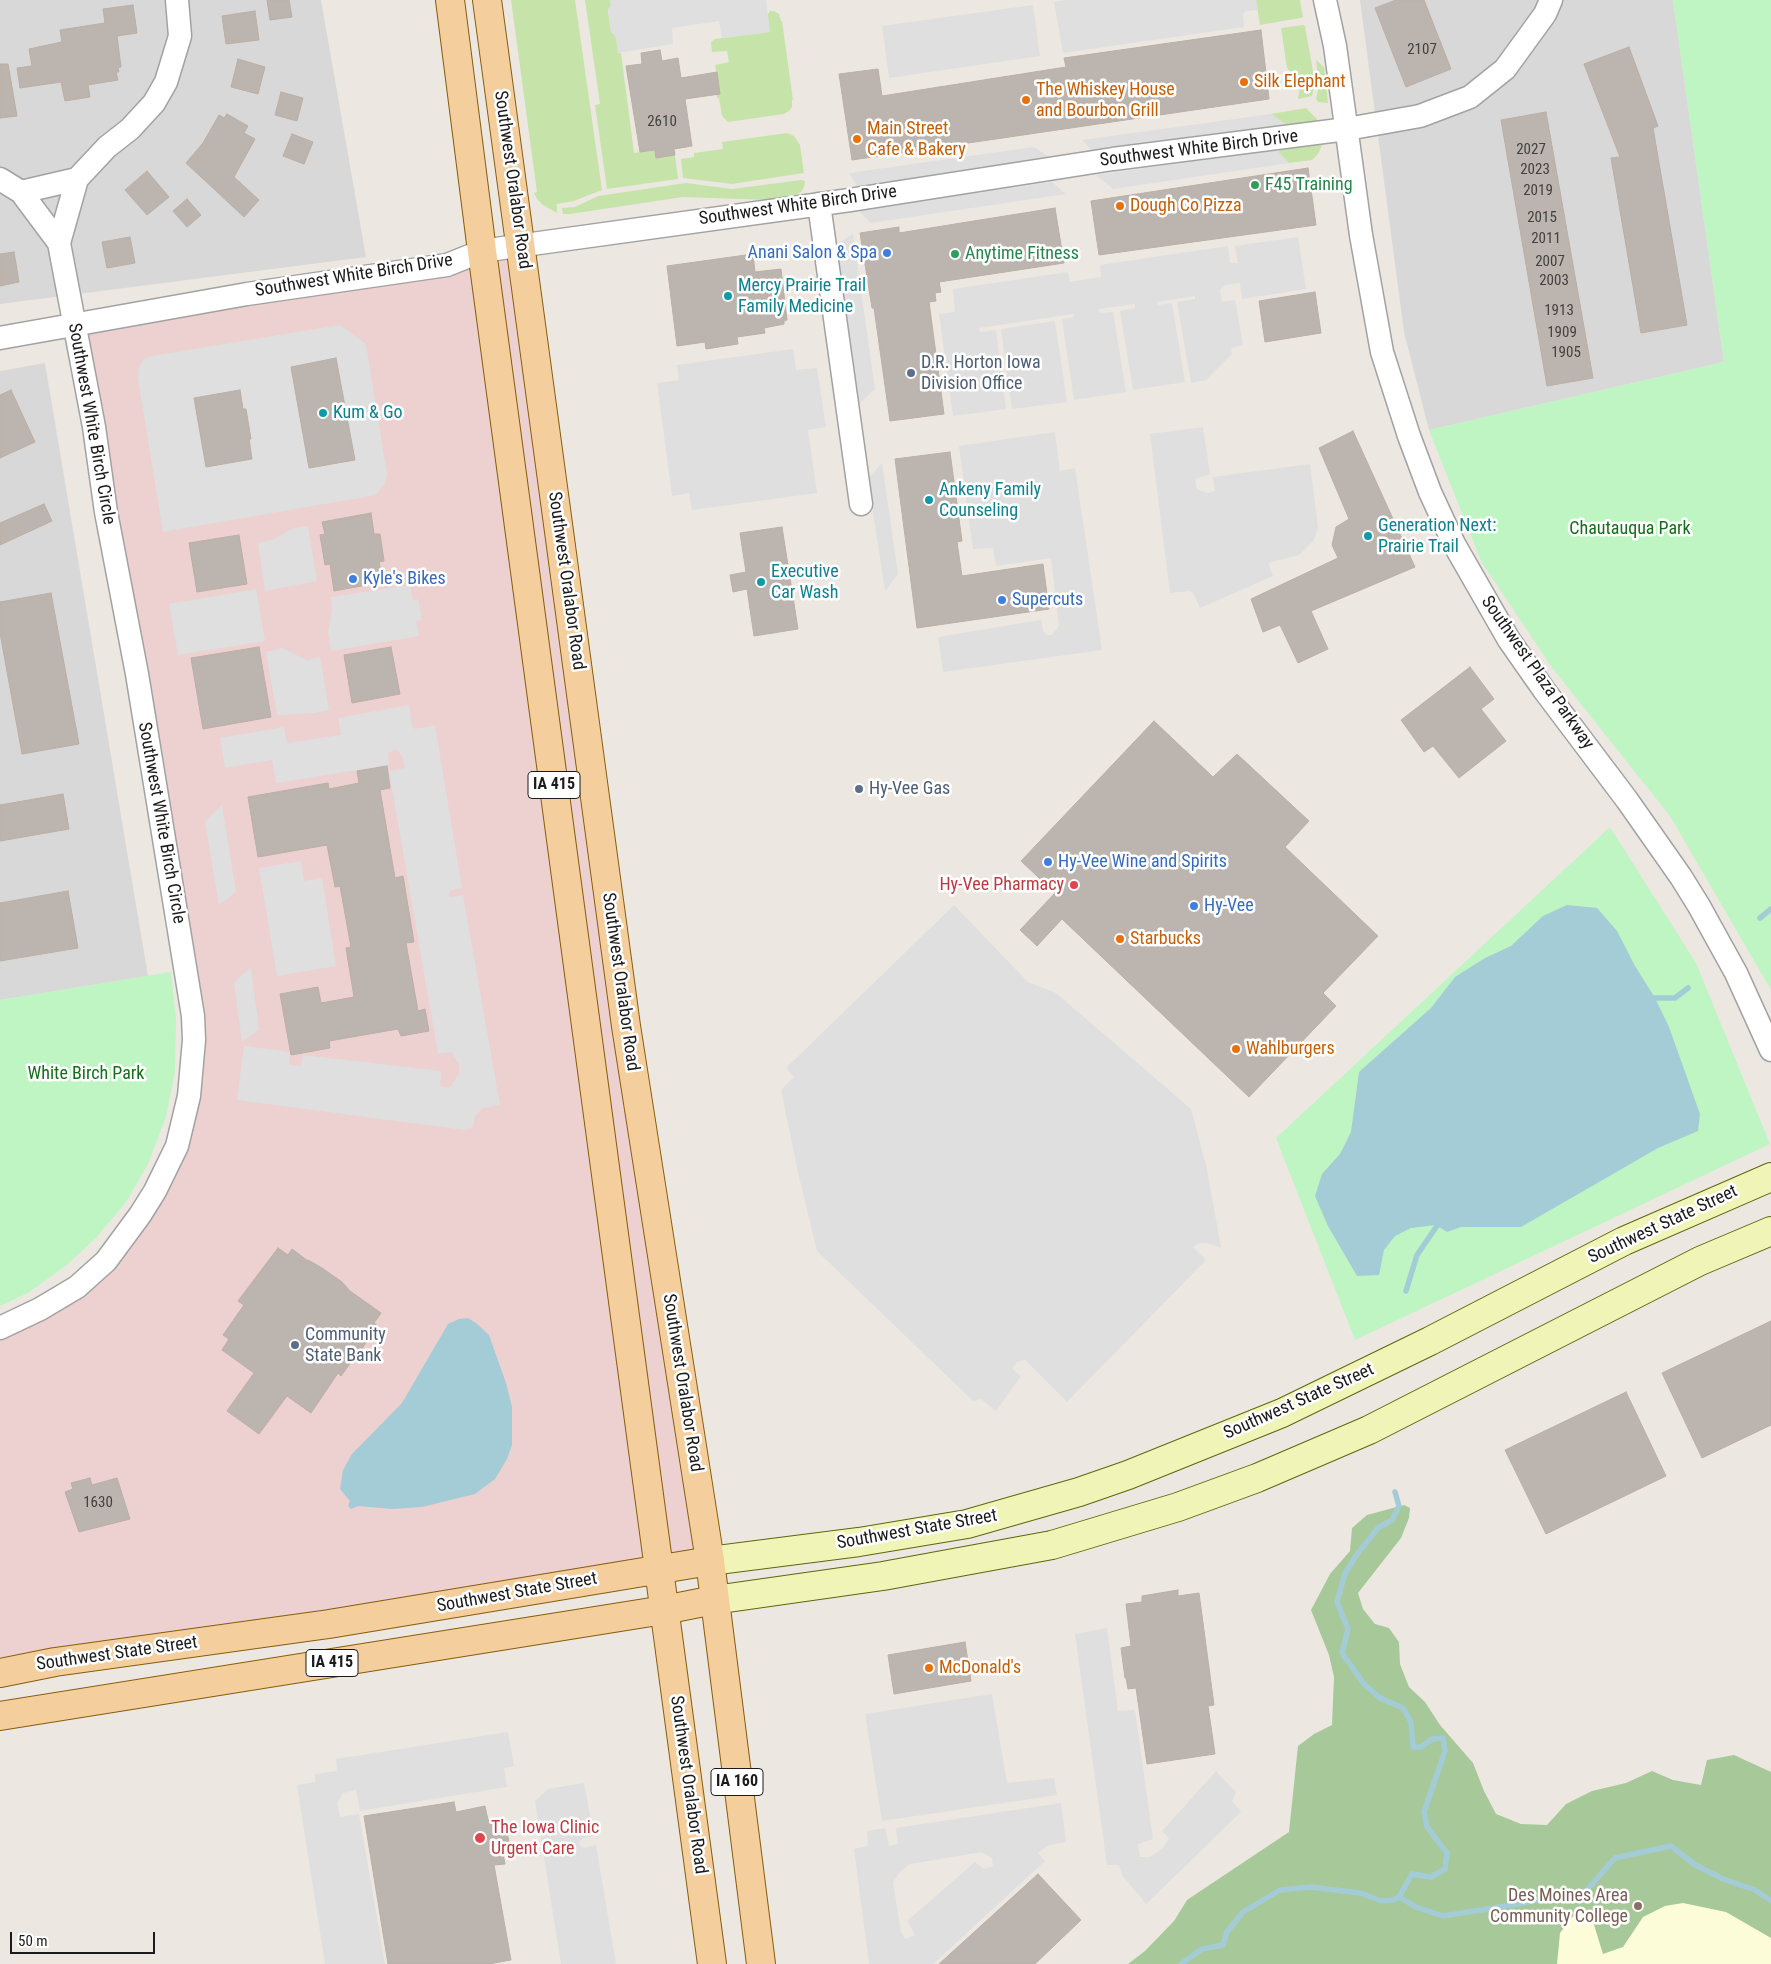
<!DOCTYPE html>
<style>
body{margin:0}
#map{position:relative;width:1771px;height:1964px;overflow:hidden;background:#ece8e1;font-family:"Roboto Condensed",sans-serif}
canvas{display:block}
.scale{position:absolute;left:10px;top:1932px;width:145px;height:22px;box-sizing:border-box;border:2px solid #1b1b1b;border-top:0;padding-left:6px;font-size:15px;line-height:18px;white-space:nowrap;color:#1b1b1b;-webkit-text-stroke:4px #fff;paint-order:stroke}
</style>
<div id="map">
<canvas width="1771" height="1964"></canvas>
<div class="scale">50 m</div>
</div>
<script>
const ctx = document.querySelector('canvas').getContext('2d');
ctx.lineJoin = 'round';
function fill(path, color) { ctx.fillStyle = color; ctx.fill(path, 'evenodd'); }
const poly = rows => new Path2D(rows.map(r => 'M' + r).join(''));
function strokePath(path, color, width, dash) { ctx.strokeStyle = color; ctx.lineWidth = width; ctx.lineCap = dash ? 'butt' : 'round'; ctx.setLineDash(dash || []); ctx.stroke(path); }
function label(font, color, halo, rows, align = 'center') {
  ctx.font = font + ' "Roboto Condensed",sans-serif'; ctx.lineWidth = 5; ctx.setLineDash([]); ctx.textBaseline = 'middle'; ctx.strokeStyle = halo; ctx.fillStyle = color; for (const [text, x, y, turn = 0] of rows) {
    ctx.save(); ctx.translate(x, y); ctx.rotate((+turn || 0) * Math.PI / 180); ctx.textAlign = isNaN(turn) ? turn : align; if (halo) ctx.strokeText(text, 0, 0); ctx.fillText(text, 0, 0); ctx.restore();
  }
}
fill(poly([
 [0,0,321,0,366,257,0,304],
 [1360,0,1673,0,1724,362,1429,430,1404,332],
 [45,363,148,976,0,1000,0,371]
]), '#d9d8d8');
fill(poly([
 [520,245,710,1561,0,1673,0,1328,77,1287,155,1191,192,1066,75,325]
]), '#ecd1d0');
fill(poly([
 [1771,1901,1771,1964,1181,1964,1512,1905]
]), '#fcfcd9');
fill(poly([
 [511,0,575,0,602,190,574,201,557,204,557,213,543,205,537,199,534,193,537,192],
 [585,0,610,0,611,6,608,10,611,32,615,34,619,53,621,53,634,153,655,150,657,158,675,155,678,179,607,189,595,105,600,104],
 [1256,0,1300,0,1303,17,1300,18,1260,25],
 [770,11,774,11,779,14,781,21,782,21,793,100,792,100,792,107,789,111,784,114,728,122,722,116,719,98,717,98,717,94,720,93,715,65,729,62,727,51,712,52,711,42,715,39,769,32,768,14],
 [1303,25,1305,26,1315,83,1312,96,1298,99,1300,86,1296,77,1287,68,1281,28],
 [1316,60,1324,67,1328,103,1318,102,1316,99,1319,85],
 [1306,108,1317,119,1316,121,1288,126,1271,114],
 [787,133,794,136,800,145,804,173,732,184,683,178,681,159,694,157,694,153,723,149,722,142],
 [1317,144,1322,145,1318,154,1312,160,1289,163,1278,152,1281,150],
 [801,180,805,181,804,187,801,192,790,197,769,200,683,197,570,214,563,214,562,208,575,207,598,196,686,183,732,189]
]), '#c6e3a9');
fill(poly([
 [1404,1505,1410,1508,1409,1518,1401,1538,1358,1593,1363,1609,1375,1624,1389,1628,1399,1642,1400,1664,1409,1687,1425,1702,1440,1725,1473,1763,1484,1791,1496,1814,1521,1824,1547,1825,1566,1804,1592,1791,1626,1783,1652,1771,1673,1780,1701,1785,1707,1760,1734,1755,1771,1772,1771,1938,1726,1912,1683,1903,1665,1906,1643,1917,1623,1947,1603,1954,1590,1912,1572,1917,1560,1933,1557,1964,1128,1964,1145,1951,1174,1921,1187,1900,1289,1832,1298,1746,1314,1734,1332,1725,1334,1677,1329,1655,1311,1610,1330,1574,1350,1551,1352,1528,1367,1515]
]), '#a7c898');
fill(poly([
 [1673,0,1771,0,1771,990,1670,816,1553,669,1481,561,1429,430,1724,362],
 [1610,827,1696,963,1770,1144,1355,1340,1276,1138],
 [171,972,176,1020,175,1071,166,1117,148,1164,126,1202,96,1238,68,1264,28,1293,0,1306,0,1000]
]), '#bff4c3');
fill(poly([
 [610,0,766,0,770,32,722,38,719,21,672,28,673,44,618,53,616,37,611,32,608,9,611,6],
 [1067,0,1256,0,1258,10,1246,11,1243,14,1244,27,1063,53,1054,2],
 [1033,5,1040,56,889,78,882,26],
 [1271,114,1288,126,1095,154,1082,140],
 [1034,147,1052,159,857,186,849,173],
 [1276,150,1289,163,1113,189,1096,175],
 [1052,182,1066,194,871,223,858,210],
 [853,234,875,389,858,405,837,244],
 [1298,237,1306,289,1242,299,1240,283,1225,285,1220,290,1222,302,1235,300,1243,345,1231,348,1232,354,1206,380,1191,383,1177,302,1195,299,1195,296,1157,302,1158,305,1172,303,1185,382,1133,390,1120,311,1135,308,1135,304,1106,308,1099,309,1100,313,1113,312,1126,392,1074,400,1062,319,1074,317,1074,314,979,328,980,332,996,330,1006,409,953,416,939,314,955,312,953,289,1068,272,1070,282,1101,277,1100,265,1228,246,1230,263,1238,263,1235,246],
 [1055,321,1067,402,1012,409,1001,329],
 [340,325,366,344,387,474,385,483,376,495,163,532,138,378,139,366,143,360,152,356],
 [793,349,796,370,817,368,826,427,808,430,817,493,692,510,689,493,672,496,657,383,679,380,677,365],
 [1203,427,1210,474,1195,479,1197,489,1207,493,1215,491,1213,477,1310,464,1318,528,1314,540,1299,555,1268,563,1273,576,1200,608,1193,593,1189,591,1170,593,1150,434],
 [1055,432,1060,471,1075,468,1102,650,943,672,938,637,1041,620,1043,631,1047,635,1052,635,1059,626,1051,558,996,566,993,548,973,549,959,446],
 [882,463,898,574,885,591,868,479],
 [308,526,317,581,265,591,258,543,272,540,294,528],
 [410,585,413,600,418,599,422,620,416,621,419,636,331,651,328,632,332,611,331,597],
 [256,589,265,641,178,655,169,604],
 [282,648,307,660,320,657,329,710,315,713,277,715,266,652],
 [409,705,412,727,415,729,435,725,462,888,451,890,449,896,452,897,463,895,500,1105,483,1108,475,1116,473,1127,465,1130,237,1100,244,1046,290,1052,289,1065,301,1066,303,1055,441,1071,440,1085,444,1087,450,1087,459,1074,459,1064,451,1052,438,1054,389,771,405,768,403,759,399,751,396,749,388,753,389,765,276,783,272,760,225,768,220,738,284,727,287,743,341,735,338,718],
 [222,805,236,892,219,905,205,821],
 [301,861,304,881,322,878,336,966,277,976,259,868],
 [954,905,1028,982,1056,993,1191,1109,1207,1169,1221,1248,1207,1243,1200,1243,1193,1247,1206,1260,1067,1402,1025,1360,1017,1362,1012,1369,1021,1376,996,1411,981,1399,973,1401,817,1251,799,1177,781,1090,794,1077,786,1068],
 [251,967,259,1030,242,1042,234,982],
 [1107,1628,1118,1711,1135,1710,1153,1839,1138,1844,1140,1857,1150,1857,1163,1848,1169,1838,1162,1831,1216,1771,1236,1792,1232,1801,1241,1812,1146,1904,1122,1875,1119,1865,1107,1865,1075,1634],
 [992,1694,1007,1783,1054,1778,1057,1795,882,1821,865,1714],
 [508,1732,514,1766,504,1768,507,1787,360,1811,356,1790,343,1793,337,1803,340,1817,359,1814,385,1964,325,1964,297,1785,315,1782,315,1774,337,1771,336,1759],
 [584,1783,594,1836,583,1838,579,1842,580,1846,583,1848,596,1845,616,1964,561,1964,535,1801,548,1789],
 [1061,1803,1066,1842,1049,1845,1038,1853,1045,1861,933,1964,869,1964,854,1849,868,1846,867,1831,885,1828,889,1846,898,1844,896,1828],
 [981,1852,992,1858,993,1866,984,1869,975,1862,907,1921,915,1935,905,1939,901,1932,893,1882,900,1872,910,1864]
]), '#dfdfdf');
fill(poly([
 [1567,905,1597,908,1617,931,1635,966,1655,998,1669,1027,1700,1114,1698,1131,1658,1148,1521,1227,1461,1227,1447,1232,1436,1225,1411,1228,1395,1236,1384,1250,1379,1275,1357,1276,1328,1226,1315,1196,1322,1174,1340,1154,1351,1132,1359,1072,1431,1008,1455,977,1485,958,1511,946,1543,916],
 [468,1318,476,1323,489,1335,506,1383,512,1407,512,1445,507,1459,495,1479,475,1494,422,1507,392,1509,358,1506,351,1509,348,1506,350,1501,340,1489,343,1470,352,1454,402,1403,448,1324,459,1319]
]), '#a4ccd7');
strokePath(poly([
 [1760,918,1771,909],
 [1649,998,1675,998,1688,988],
 [1406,1291,1417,1255,1441,1220],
 [1399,1897,1416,1907,1443,1916,1512,1905,1586,1891,1615,1858,1671,1846,1695,1865,1723,1879,1755,1890,1771,1901],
 [1181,1964,1202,1949,1223,1945,1227,1932,1243,1912,1280,1890,1311,1887,1360,1893,1382,1901,1393,1900,1399,1897,1412,1874,1431,1877,1445,1869,1447,1853,1427,1827,1424,1812,1445,1751,1443,1738,1432,1739,1421,1747,1413,1747,1411,1722,1403,1708,1380,1698,1364,1684,1342,1653,1348,1629,1337,1602,1345,1573,1358,1553,1378,1528,1392,1520,1399,1506,1395,1492]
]), '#a4ccd7', 5.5);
const building = poly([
 [267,0,289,0,292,17,270,20,267,0],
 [1396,0,1424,0,1451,69,1406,87,1375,8,1396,0],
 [133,5,137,33,117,36,121,67,118,68,119,72,116,72,118,80,88,85,90,97,65,101,61,82,20,88,17,68,32,66,29,49,62,42,60,30,105,23,103,9,133,5],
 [255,11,259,40,226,44,222,16,255,11],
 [1261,30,1269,99,852,160,839,74,878,69,882,96,1066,67,1064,58,1261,30],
 [1629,47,1658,126,1653,128,1687,325,1641,333,1611,158,1620,157,1584,64,1629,47],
 [660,50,662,61,678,58,681,78,717,72,720,94,685,99,692,146,674,149,675,155,656,158,655,150,640,152,626,66,642,64,641,53,660,50],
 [238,59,265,67,258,94,231,87,238,59],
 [0,64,8,64,17,116,0,118,0,64],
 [281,92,303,98,297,121,275,115,281,92],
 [1546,112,1593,378,1547,386,1501,120,1546,112],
 [227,114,248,126,244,133,255,139,234,177,259,200,244,217,186,163,203,143,219,115,224,118,227,114],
 [292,134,313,142,304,164,283,156,292,134],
 [1308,168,1316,225,1099,255,1091,201,1308,168],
 [147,171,169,197,147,215,125,190,147,171],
 [187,199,201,215,187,227,173,211,187,199],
 [1055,208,1064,263,939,282,941,292,935,293,936,301,929,302,944,414,890,421,874,308,872,308,860,233,899,227,899,233,1055,208],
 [130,237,135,263,107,268,102,242,130,237],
 [14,252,19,282,0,286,0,254,14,252],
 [753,254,755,272,781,269,787,320,784,321,784,324,764,328,765,333,737,337,738,344,706,349,705,342,677,346,667,266,753,254],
 [1315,292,1321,333,1265,342,1259,301,1315,292],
 [336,358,355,460,309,468,291,367,336,358],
 [11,390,35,442,0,458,0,395,11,390],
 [240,390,243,409,246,409,251,439,249,439,252,459,206,467,194,398,240,390],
 [1353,431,1415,567,1311,611,1328,649,1298,663,1280,625,1263,632,1251,599,1338,558,1332,545,1336,527,1349,519,1319,448,1353,431],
 [950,452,962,541,957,542,962,576,1043,564,1049,609,917,628,895,459,950,452],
 [44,504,52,521,0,545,0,523,44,504],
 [371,513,374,534,380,534,384,561,379,562,383,582,334,591,330,564,325,565,320,535,325,534,322,522,371,513],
 [782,527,798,629,754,636,747,589,733,592,730,575,746,572,740,533,782,527],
 [239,535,247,584,197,592,189,543,239,535],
 [51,593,79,744,22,754,0,633,0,602,51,593],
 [259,647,271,717,203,729,191,658,259,647],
 [391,647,400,694,352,703,344,655,391,647],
 [1470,667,1494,699,1481,709,1506,741,1459,778,1433,746,1424,752,1401,720,1470,667],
 [1154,721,1213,777,1237,754,1309,821,1285,847,1378,936,1323,993,1336,1006,1249,1097,1062,919,1037,946,1020,930,1055,893,1021,861,1154,721],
 [387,766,390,788,380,790,395,878,403,876,414,942,406,943,418,1011,425,1009,429,1031,401,1036,398,1029,329,1041,330,1048,291,1055,280,994,318,987,321,1003,354,997,346,948,351,947,340,886,335,887,327,845,258,857,248,797,328,783,329,789,359,783,357,771,387,766],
 [63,794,69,829,0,841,0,805,63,794],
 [68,891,78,948,0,961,0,903,68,891],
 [278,1248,288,1255,292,1249,308,1261,308,1260,322,1268,342,1282,350,1291,381,1313,374,1323,378,1326,358,1354,357,1354,341,1376,338,1373,311,1413,287,1396,259,1434,227,1411,254,1373,222,1350,229,1339,223,1335,244,1305,238,1301,278,1248],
 [1771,1321,1771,1425,1702,1458,1662,1373,1771,1321],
 [1626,1392,1666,1476,1546,1534,1505,1450,1626,1392],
 [90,1478,92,1485,117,1478,130,1519,79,1532,65,1492,73,1489,71,1483,90,1478],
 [1178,1590,1178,1596,1199,1593,1214,1705,1208,1706,1215,1754,1147,1764,1136,1688,1128,1689,1126,1678,1125,1678,1121,1648,1131,1646,1126,1604,1142,1602,1142,1596,1178,1590],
 [965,1642,971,1681,894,1694,888,1655,965,1642],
 [454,1802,456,1812,485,1806,488,1820,497,1818,499,1828,506,1826,510,1848,502,1849,505,1864,494,1865,511,1960,489,1964,388,1964,364,1816,454,1802],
 [1038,1874,1081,1920,1035,1964,939,1964,1038,1874]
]);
fill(building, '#bcb4ae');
strokePath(building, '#bcafa4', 1);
const minor = poly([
 [1325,0,1335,46,1361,235,1382,352,1409,436,1430,492,1454,544,1509,640,1544,690,1627,800,1681,877,1699,906,1736,973,1771,1050],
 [0,179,21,192,77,179],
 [21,192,59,243],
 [819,204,861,504],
 [0,338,247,294,447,265,482,251,503,248,850,200,1113,159,1347,129,1420,116,1470,97,1505,69,1545,14,1551,0],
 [0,1328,40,1309,77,1287,106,1261,140,1215,155,1191,177,1146,189,1096,194,1040,193,1016,137,674,106,512,94,427,59,243,77,179,107,147,130,129,154,103,166,82,180,36,177,0]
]);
const secondary = poly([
 [710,1561,859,1542,967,1524,1079,1492,1128,1475,1282,1413,1430,1341,1624,1241,1771,1177],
 [714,1600,883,1576,1052,1545,1178,1507,1257,1478,1369,1430,1700,1261,1771,1231]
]);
const primary = poly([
 [450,0,482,251,712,1964],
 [487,0,626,1026,710,1561,761,1964],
 [0,1673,55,1662,329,1624,710,1561],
 [0,1716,664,1610,714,1600]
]);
strokePath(minor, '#a2a2a2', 25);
strokePath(secondary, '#5e670c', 30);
strokePath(primary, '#875d0b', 30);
strokePath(minor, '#fff', 22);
strokePath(secondary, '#f1f4b7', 28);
strokePath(primary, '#f4ce9d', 28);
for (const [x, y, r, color] of [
 [1244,82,5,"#e8710a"],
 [1026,100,5,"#e8710a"],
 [857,139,5,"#e8710a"],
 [1255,185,5,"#2e9e5b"],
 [1120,206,5,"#e8710a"],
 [887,253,5,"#3f7fe0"],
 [955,254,5,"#2e9e5b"],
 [728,296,5,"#0f9aa8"],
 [911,373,5,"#5c6f8a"],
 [323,413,5,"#0f9aa8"],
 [929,500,5,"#0f9aa8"],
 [1368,536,5,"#0f9aa8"],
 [353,579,5,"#3f7fe0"],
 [761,582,5,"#0f9aa8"],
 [1002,600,5,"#3f7fe0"],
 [859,789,5,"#5c6f8a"],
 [1048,862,5,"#3f7fe0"],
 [1074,885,5,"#e0444e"],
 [1194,906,5,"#3f7fe0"],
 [1120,939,5,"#e8710a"],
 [1236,1049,5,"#e8710a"],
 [295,1345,5,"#5c6f8a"],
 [929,1668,5,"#e8710a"],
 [480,1838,6,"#e0444e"],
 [1638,1906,5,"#8d6e63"]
]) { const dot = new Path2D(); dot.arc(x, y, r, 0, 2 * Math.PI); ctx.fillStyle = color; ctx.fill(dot); strokePath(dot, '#fff', 2); }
label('15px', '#434140', null, [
 ["2107",1422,50],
 ["2610",662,122],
 ["2027",1531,150],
 ["2023",1535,170],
 ["2019",1538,191],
 ["2015",1542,218],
 ["2011",1546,239],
 ["2007",1550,262],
 ["2003",1554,281],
 ["1913",1559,311],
 ["1909",1562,333],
 ["1905",1566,353],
 ["1630",98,1503]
]);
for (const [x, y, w] of [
 [554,785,52],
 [332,1663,52],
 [737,1782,52]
]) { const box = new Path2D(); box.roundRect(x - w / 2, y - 13.5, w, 27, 4); ctx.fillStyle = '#fff'; ctx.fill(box); strokePath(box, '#1b1b1b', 1); }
label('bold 16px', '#1b1b1b', null, [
 ["IA 415",554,785],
 ["IA 415",332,1663],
 ["IA 160",737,1782]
]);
label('18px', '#c56008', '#fff', [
 ["Silk Elephant",1254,82],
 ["The Whiskey House",1036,90],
 ["and Bourbon Grill",1036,111],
 ["Main Street",867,129],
 ["Cafe & Bakery",867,150],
 ["Dough Co Pizza",1130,206],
 ["Starbucks",1130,939],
 ["Wahlburgers",1246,1049],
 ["McDonald's",939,1668]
], 'left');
label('18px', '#1b1b1b', '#fff', [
 ["Southwest White Birch Drive",1199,149,-7],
 ["Southwest Oralabor Road",512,180,82],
 ["Southwest White Birch Drive",798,206,-8],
 ["Southwest White Birch Drive",354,276,-9],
 ["Southwest White Birch Circle",91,424,80],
 ["Southwest Oralabor Road",566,581,82],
 ["Southwest Plaza Parkway",1537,673,55],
 ["Southwest White Birch Circle",161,823,80],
 ["Southwest Oralabor Road",620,982,82],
 ["Southwest State Street",1663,1225,-25],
 ["Southwest Oralabor Road",682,1383,81],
 ["Southwest State Street",1299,1402,-24],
 ["Southwest State Street",917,1530,-10],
 ["Southwest State Street",517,1593,-10],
 ["Southwest State Street",117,1654,-8],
 ["Southwest Oralabor Road",688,1785,82]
]);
label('18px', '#27864d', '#fff', [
 ["F45 Training",1265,185],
 ["Anytime Fitness",965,254]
], 'left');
label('18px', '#366cbe', '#fff', [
 ["Anani Salon & Spa",877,253,"right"],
 ["Kyle's Bikes",363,579],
 ["Supercuts",1012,600],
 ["Hy-Vee Wine and Spirits",1058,862],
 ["Hy-Vee",1204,906]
], 'left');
label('18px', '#0d838f', '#fff', [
 ["Mercy Prairie Trail",738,286],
 ["Family Medicine",738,307],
 ["Kum & Go",333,413],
 ["Ankeny Family",939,490],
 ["Counseling",939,511],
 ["Generation Next:",1378,526],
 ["Prairie Trail",1378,547],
 ["Executive",771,572],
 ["Car Wash",771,593]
], 'left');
label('18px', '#4e5e75', '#fff', [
 ["D.R. Horton Iowa",921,363],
 ["Division Office",921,384],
 ["Hy-Vee Gas",869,789],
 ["Community",305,1335],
 ["State Bank",305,1356]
], 'left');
label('18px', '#136f1a', '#fff', [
 ["Chautauqua Park",1630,529],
 ["White Birch Park",86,1074]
]);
label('18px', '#be3a42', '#fff', [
 ["Hy-Vee Pharmacy",1064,885],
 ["The Iowa Clinic",491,1828,"left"],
 ["Urgent Care",491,1849,"left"]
], 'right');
label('18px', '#785e54', '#fff', [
 ["Des Moines Area",1628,1896],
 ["Community College",1628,1917]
], 'right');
</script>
